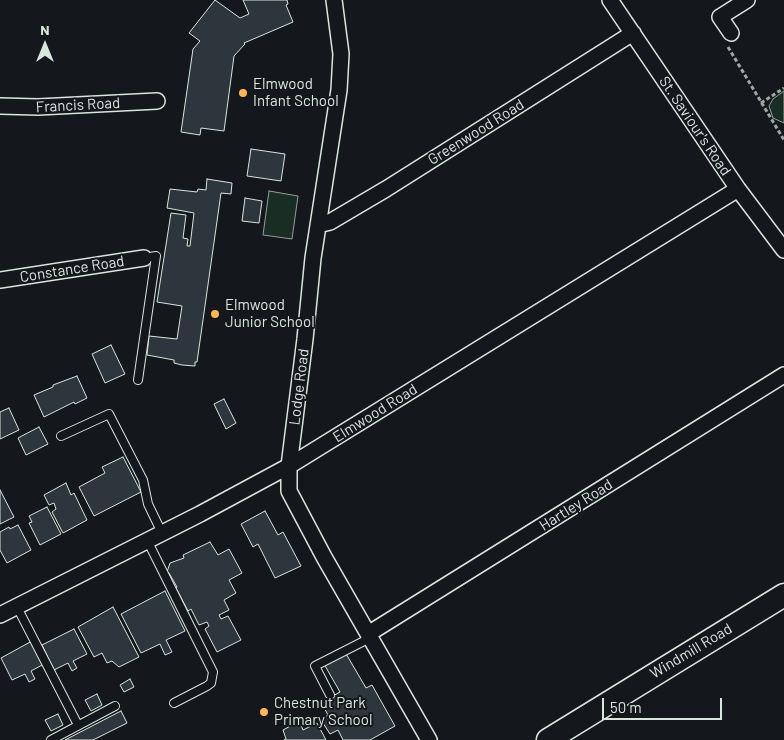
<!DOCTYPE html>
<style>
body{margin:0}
#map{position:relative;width:784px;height:740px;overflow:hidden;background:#14181c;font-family:Barlow,sans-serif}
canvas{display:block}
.north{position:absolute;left:20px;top:20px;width:50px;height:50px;-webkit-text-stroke:4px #14181c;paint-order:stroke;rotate:0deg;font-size:14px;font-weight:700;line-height:20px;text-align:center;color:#d8e6dc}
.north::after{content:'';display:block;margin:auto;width:18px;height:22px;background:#d8e6dc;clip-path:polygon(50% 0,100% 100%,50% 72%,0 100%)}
.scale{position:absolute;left:602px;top:698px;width:120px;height:22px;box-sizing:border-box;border:2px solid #d8e6dc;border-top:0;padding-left:6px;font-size:15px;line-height:18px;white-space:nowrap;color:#d8e6dc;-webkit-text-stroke:4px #14181c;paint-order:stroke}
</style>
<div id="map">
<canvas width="784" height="740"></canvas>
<div class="north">N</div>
<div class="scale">50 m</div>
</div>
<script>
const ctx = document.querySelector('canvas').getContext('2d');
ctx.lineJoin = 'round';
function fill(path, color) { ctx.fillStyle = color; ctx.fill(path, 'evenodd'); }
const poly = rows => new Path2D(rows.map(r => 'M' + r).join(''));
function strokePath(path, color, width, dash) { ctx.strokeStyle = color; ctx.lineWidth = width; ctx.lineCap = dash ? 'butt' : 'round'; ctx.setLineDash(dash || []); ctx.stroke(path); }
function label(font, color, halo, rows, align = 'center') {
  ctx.font = font + ' Barlow,sans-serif'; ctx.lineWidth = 4; ctx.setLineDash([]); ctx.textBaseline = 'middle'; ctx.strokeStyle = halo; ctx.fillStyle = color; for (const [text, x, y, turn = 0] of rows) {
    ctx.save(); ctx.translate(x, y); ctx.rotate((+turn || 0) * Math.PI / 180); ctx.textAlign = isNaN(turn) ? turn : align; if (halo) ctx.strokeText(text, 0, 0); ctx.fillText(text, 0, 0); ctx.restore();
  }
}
const green = poly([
 [784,91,784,123,773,118,769,106,773,99,784,91],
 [269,191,298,196,292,239,263,235,269,191]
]);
fill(green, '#1a2d24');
strokePath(green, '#939e99', 1);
const building = poly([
 [215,0,240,18,249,14,243,0,287,0,288,4,286,5,293,22,244,43,245,44,234,56,224,131,201,128,200,135,181,132,193,49,200,41,189,33,215,0],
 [251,149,285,154,281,181,247,176,251,149],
 [207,179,232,183,231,194,221,193,197,362,195,362,195,366,182,365,174,363,174,360,147,355,149,336,177,339,182,306,157,302,171,213,186,215,183,238,188,239,187,246,190,246,194,213,167,208,170,189,197,192,198,189,206,190,207,179],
 [245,198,262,201,259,223,242,221,245,198],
 [111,345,125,374,105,383,92,354,111,345],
 [77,376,87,398,75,404,74,402,44,417,34,395,53,387,53,385,77,376],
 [224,399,236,423,226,429,214,404,224,399],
 [9,408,19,430,0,439,0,412,9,408],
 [39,427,48,444,26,455,18,438,39,427],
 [123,457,141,492,94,516,79,487,105,473,102,467,123,457],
 [66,483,71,495,74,493,87,520,63,533,52,512,56,509,54,503,49,505,44,495,66,483],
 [0,490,14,517,0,524,0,490],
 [47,507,61,534,40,545,29,523,32,522,29,516,47,507],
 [265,511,278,535,283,532,301,566,275,578,258,544,253,547,241,524,265,511],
 [18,525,31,550,7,563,0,550,0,532,9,527,10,529,18,525],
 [210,542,218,555,229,549,242,573,229,580,236,593,224,600,229,610,219,615,221,619,228,616,241,640,217,652,205,629,209,626,207,622,199,625,191,609,188,611,176,588,177,587,169,573,167,572,170,563,184,558,183,555,210,542],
 [165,591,185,631,166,640,172,652,165,655,160,644,141,653,121,614,165,591],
 [113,607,139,657,119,667,112,661,107,663,102,653,94,657,78,627,113,607],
 [74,629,87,654,73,661,77,668,72,671,68,663,54,670,42,645,74,629],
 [32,641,44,664,31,671,35,679,29,682,25,674,12,680,1,658,32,641],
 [345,652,366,688,372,685,395,726,370,740,343,740,338,730,330,734,321,720,328,715,323,706,331,697,340,692,324,664,345,652],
 [130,679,134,687,124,692,120,685,130,679],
 [97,694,102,705,91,711,85,700,97,694],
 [121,711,127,723,93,740,65,740,121,711],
 [58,714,63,725,51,731,45,720,58,714],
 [296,723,300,723,303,730,317,723,326,740,284,740,286,739,283,730,296,723]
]);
fill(building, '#2c363c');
strokePath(building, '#d8e6dc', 1);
const lane = poly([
 [138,380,156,256,144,258],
 [61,436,109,414,143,480,148,504,162,533],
 [147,540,213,672,211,683,207,686,174,703],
 [17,607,78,725],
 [330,695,315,666,370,638],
 [51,740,115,706]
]);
const street = poly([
 [334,0,341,54,339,90,313,258,305,339,289,466,289,491,324,557,429,740],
 [610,0,738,189,784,250],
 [731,33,720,17,747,0],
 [0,106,38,107,157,101],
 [318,225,330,222,386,189,633,33],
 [0,280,144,258],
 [0,615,200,514,289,466,738,189],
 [368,634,784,375]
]);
const primary = poly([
 [548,740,784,595]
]);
strokePath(lane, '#d8e6dc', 10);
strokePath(street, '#d8e6dc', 18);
strokePath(primary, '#d8e6dc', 25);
strokePath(poly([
 [728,47,784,140],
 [761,103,784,88]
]), '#9da8a2', 3, [4, 2.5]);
strokePath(lane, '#14181c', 8);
strokePath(street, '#14181c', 15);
strokePath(primary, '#14181c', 22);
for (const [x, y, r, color] of [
 [243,93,5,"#ffb74d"],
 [215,314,5,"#ffb74d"],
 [264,712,5,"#ffb74d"]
]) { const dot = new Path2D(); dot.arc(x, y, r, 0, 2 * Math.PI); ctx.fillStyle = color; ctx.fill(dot); strokePath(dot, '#14181c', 2); }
label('15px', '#d8e6dc', '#14181c', [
 ["Elmwood",253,84],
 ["Infant School",253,101],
 ["Elmwood",225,305],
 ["Junior School",225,322],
 ["Chestnut Park",274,703],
 ["Primary School",274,720]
], 'left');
label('15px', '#d8e6dc', '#14181c', [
 ["Francis Road",78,105,-3],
 ["St. Saviour's Road",695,126,56],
 ["Greenwood Road",476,132,-32],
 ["Constance Road",72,269,-9],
 ["Lodge Road",299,387,-83],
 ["Elmwood Road",375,413,-32],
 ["Hartley Road",576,505,-32],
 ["Windmill Road",691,651,-31]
]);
</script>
